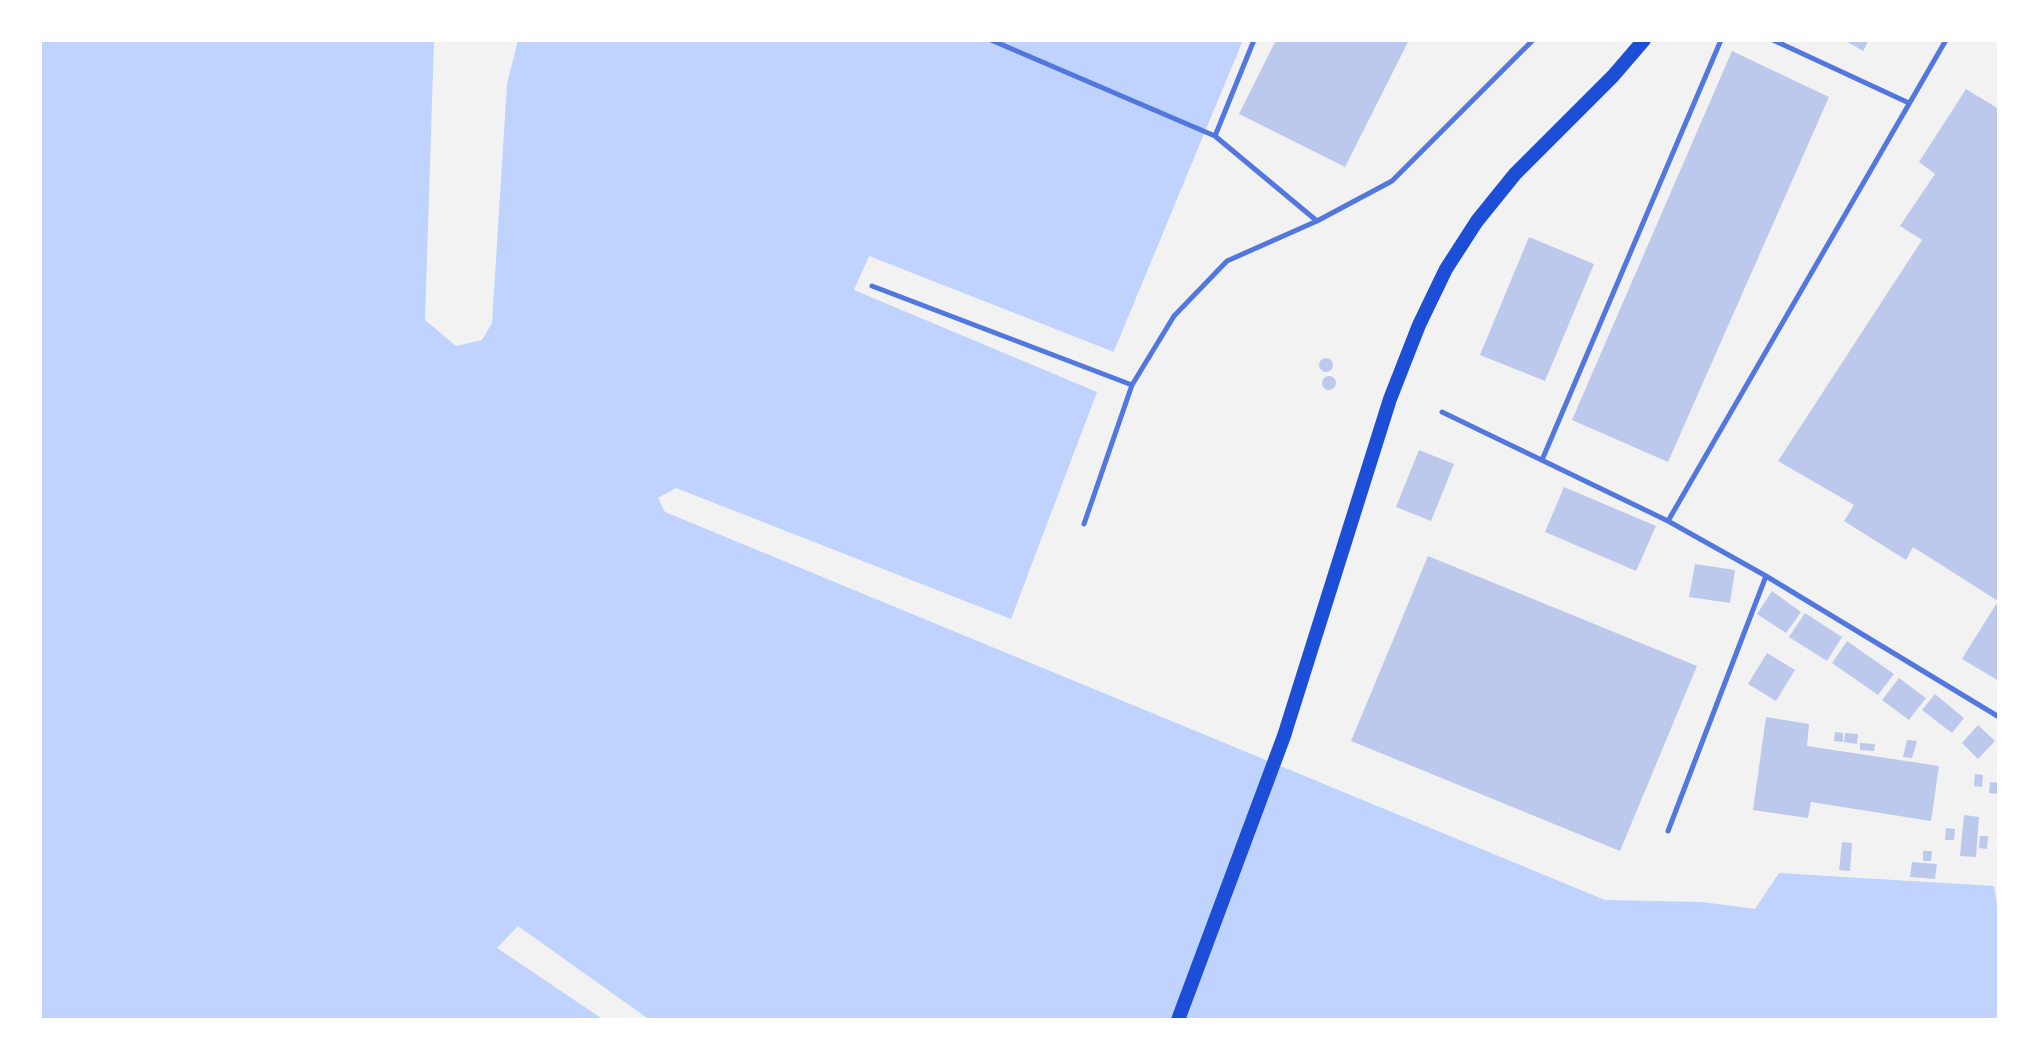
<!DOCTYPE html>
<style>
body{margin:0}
#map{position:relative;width:2039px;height:1060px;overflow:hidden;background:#f2f2f2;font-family:Raleway,sans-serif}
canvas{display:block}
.frame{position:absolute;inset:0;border:42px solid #fff;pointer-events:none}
</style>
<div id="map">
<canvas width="2039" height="1060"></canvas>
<div class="frame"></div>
</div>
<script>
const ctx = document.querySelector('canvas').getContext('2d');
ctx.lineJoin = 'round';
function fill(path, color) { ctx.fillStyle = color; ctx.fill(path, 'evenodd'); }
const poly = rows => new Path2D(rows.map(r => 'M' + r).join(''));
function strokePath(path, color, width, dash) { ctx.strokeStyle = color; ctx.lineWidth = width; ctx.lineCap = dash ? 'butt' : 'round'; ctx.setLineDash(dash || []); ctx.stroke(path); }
fill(poly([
 [40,40,434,40,425,320,456,346,482,340,492,323,507,84,518,40,1243,40,1097,392,1011,619,676,488,658,498,665,512,1605,900,1702,902,1755,909,1779,873,1994,886,1999,917,1999,1020,40,1020]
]), '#bfd3fe');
fill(poly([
 [869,256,1114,352,1097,392,854,290],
 [518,926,650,1020,604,1020,497,948]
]), '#f2f2f2');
fill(poly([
 [1276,40,1409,40,1345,167,1239,114],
 [1844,40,1869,40,1863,51],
 [1732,51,1829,97,1668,462,1572,420],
 [1966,89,1999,109,1999,681,1962,659,1998,601,1913,547,1906,560,1844,521,1854,505,1778,461,1922,240,1900,226,1935,174,1919,162],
 [1529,237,1594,264,1545,381,1480,355],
 '1319 365a7 7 0 1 1 14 0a7 7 0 1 1-14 0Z',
 '1322 383a7 7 0 1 1 14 0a7 7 0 1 1-14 0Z',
 [1419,450,1454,464,1431,521,1396,507],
 [1564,487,1656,526,1636,571,1545,532],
 [1428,556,1697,666,1620,851,1351,741],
 [1695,564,1735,570,1730,603,1689,597],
 [1772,591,1801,612,1786,633,1757,614],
 [1805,613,1842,637,1827,661,1789,637],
 [1847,641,1894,674,1878,695,1832,663],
 [1767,653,1795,670,1776,701,1748,684],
 [1899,678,1926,698,1909,720,1882,700],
 [1935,694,1964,718,1952,733,1922,710],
 [1766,717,1809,724,1807,746,1939,766,1931,821,1811,802,1808,818,1753,810],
 [1978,725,1995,741,1978,759,1962,743],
 [1835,732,1843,733,1843,742,1834,741],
 [1845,733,1858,734,1857,744,1844,742],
 [1907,740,1917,741,1912,758,1903,757],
 [1860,743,1875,744,1874,751,1860,750],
 [1975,774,1983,775,1982,787,1974,786],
 [1990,782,1999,783,1999,794,1989,793],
 [1964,815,1979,817,1976,857,1960,856],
 [1946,828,1955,829,1954,840,1945,840],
 [1980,836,1988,836,1987,849,1979,848],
 [1842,842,1852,843,1850,871,1839,870],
 [1923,851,1932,851,1931,861,1923,861],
 [1912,862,1937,864,1935,879,1910,877]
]), '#bdc9ec');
strokePath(poly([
 [991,40,1215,136],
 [1254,40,1215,136,1317,221],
 [1773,40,1909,103],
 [872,286,1132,385],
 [1442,412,1668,521,1766,576,1999,717],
 [1542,460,1721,40],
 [1668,521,1946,40],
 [1084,524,1132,385,1174,316,1227,261,1317,221,1392,181,1533,40],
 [1668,831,1766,576]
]), '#5277de', 5);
strokePath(poly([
 [1178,1020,1284,736,1390,399,1419,325,1446,269,1477,221,1515,174,1613,76,1644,40]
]), '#1d4ed8', 14);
</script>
